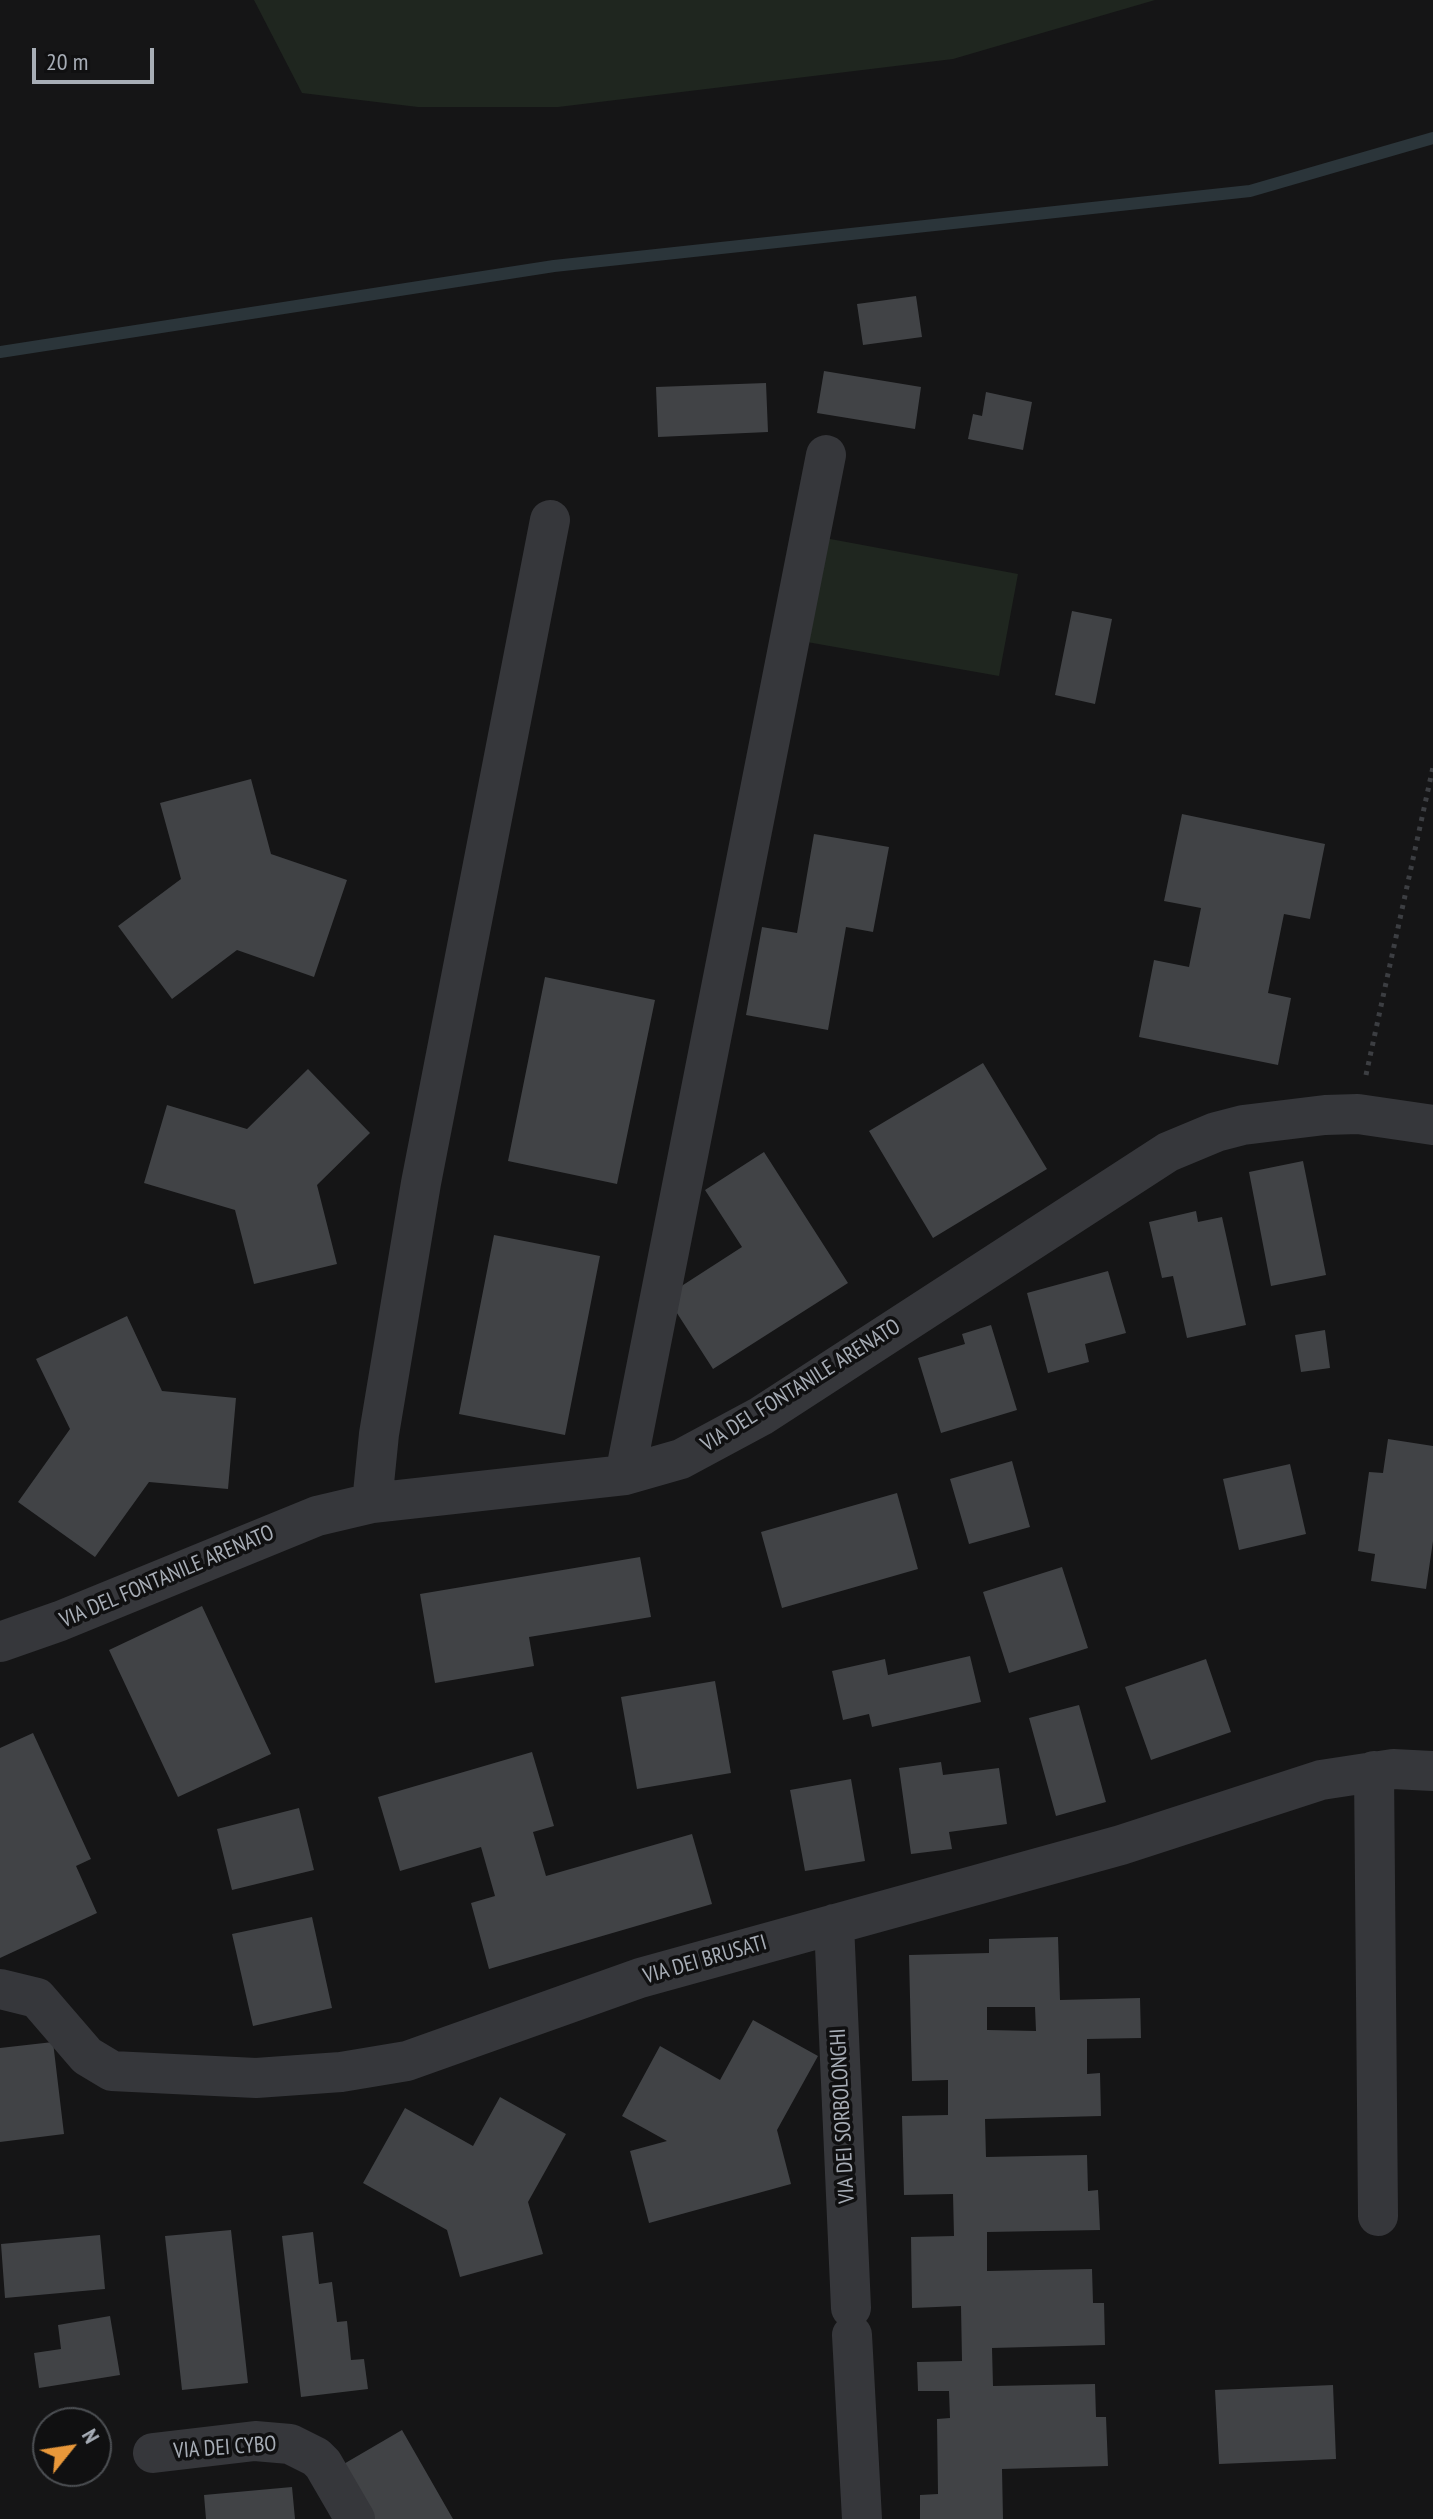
<!DOCTYPE html>
<style>
body{margin:0}
#map{position:relative;width:1433px;height:2519px;overflow:hidden;background:#151516;font-family:"PT Sans Narrow",sans-serif}
canvas{display:block}
.north{position:absolute;left:32px;top:2407px;width:80px;height:80px;box-sizing:border-box;background:#101011;border:2px solid #4c4f53;border-radius:50%;rotate:60deg;font-size:22px;font-weight:700;line-height:32px;text-align:center;color:#a7adb6}
.north::after{content:'';display:block;margin:auto;width:28px;height:36px;background:#e9983a;clip-path:polygon(50% 0,100% 100%,50% 72%,0 100%)}
.scale{position:absolute;left:32px;top:48px;width:122px;height:36px;box-sizing:border-box;border:4px solid #a7adb6;border-top:0;padding-left:10px;font-size:24px;line-height:28px;white-space:nowrap;color:#a7adb6;-webkit-text-stroke:6px #101011;paint-order:stroke}
</style>
<div id="map">
<canvas width="1433" height="2519"></canvas>
<div class="north">N</div>
<div class="scale">20 m</div>
</div>
<script>
const ctx = document.querySelector('canvas').getContext('2d');
ctx.lineJoin = 'round';
function fill(path, color) { ctx.fillStyle = color; ctx.fill(path, 'evenodd'); }
const poly = rows => new Path2D(rows.map(r => 'M' + r).join(''));
function strokePath(path, color, width, dash) { ctx.strokeStyle = color; ctx.lineWidth = width; ctx.lineCap = dash ? 'butt' : 'round'; ctx.setLineDash(dash || []); ctx.stroke(path); }
function label(font, color, halo, rows, align = 'center') {
  ctx.font = font + ' "PT Sans Narrow",sans-serif'; ctx.lineWidth = 7; ctx.setLineDash([]); ctx.textBaseline = 'middle'; ctx.strokeStyle = halo; ctx.fillStyle = color; for (const [text, x, y, turn = 0] of rows) {
    ctx.save(); ctx.translate(x, y); ctx.rotate((+turn || 0) * Math.PI / 180); ctx.textAlign = isNaN(turn) ? turn : align; if (halo) ctx.strokeText(text, 0, 0); ctx.fillText(text, 0, 0); ctx.restore();
  }
}
fill(poly([
 [254,0,1155,0,953,59,558,107,418,107,302,93],
 [825,538,1018,574,999,676,807,642]
]), '#1f261f');
strokePath(poly([
 [0,352,554,266,1250,191,1433,138]
]), '#2b353a', 12);
fill(poly([
 [916,296,922,337,863,345,857,304],
 [824,371,921,387,915,429,817,413],
 [766,383,768,432,658,437,656,387],
 [986,392,1032,402,1023,450,968,439,973,414,982,416],
 [1072,611,1112,619,1095,704,1055,695],
 [251,779,271,854,347,880,314,977,237,950,172,999,118,926,181,879,160,803],
 [1182,814,1325,844,1310,919,1284,914,1268,993,1291,998,1278,1065,1139,1037,1154,960,1189,967,1201,908,1164,901],
 [814,834,889,847,873,932,846,927,828,1030,746,1015,762,927,797,933],
 [545,977,655,1000,617,1184,508,1161],
 [983,1063,1047,1169,933,1238,869,1131],
 [308,1069,370,1133,317,1185,337,1264,254,1284,235,1210,144,1183,167,1105,247,1129],
 [764,1152,848,1283,713,1369,666,1296,742,1247,705,1190],
 [1303,1161,1326,1275,1271,1286,1249,1172],
 [1196,1211,1198,1222,1222,1217,1246,1325,1187,1338,1173,1276,1162,1278,1149,1222],
 [494,1235,600,1256,565,1435,459,1414],
 [1108,1271,1126,1333,1085,1344,1089,1362,1048,1373,1027,1293],
 [127,1316,162,1391,236,1398,228,1489,149,1482,95,1557,18,1502,70,1429,36,1359],
 [991,1325,1017,1410,941,1433,918,1358,965,1344,962,1334],
 [1325,1330,1330,1368,1301,1372,1295,1335],
 [1388,1439,1433,1446,1433,1541,1426,1589,1371,1581,1375,1554,1358,1551,1369,1472,1383,1473],
 [1012,1461,1030,1527,969,1544,950,1479],
 [1290,1464,1306,1534,1239,1550,1223,1479],
 [897,1493,918,1569,782,1608,761,1532],
 [640,1557,651,1617,529,1637,534,1666,435,1683,420,1594],
 [1062,1567,1088,1648,1009,1673,983,1592],
 [202,1606,271,1754,178,1797,109,1650],
 [970,1656,981,1702,872,1727,869,1714,843,1720,832,1671,885,1659,888,1675],
 [1206,1659,1231,1732,1151,1760,1125,1687],
 [715,1681,731,1773,637,1789,621,1697],
 [1079,1705,1106,1802,1056,1816,1029,1718],
 [33,1733,91,1859,76,1866,97,1913,0,1958,0,1748],
 [532,1752,554,1826,533,1832,546,1876,692,1834,712,1904,489,1969,471,1903,495,1896,481,1847,400,1871,378,1797],
 [941,1762,943,1775,999,1768,1007,1824,949,1832,952,1849,911,1854,899,1768],
 [851,1779,865,1861,805,1871,790,1790],
 [299,1808,314,1870,232,1890,217,1829],
 [312,1917,332,2008,253,2026,232,1934],
 [1058,1937,1060,2000,1140,1998,1141,2038,1087,2039,1087,2074,1100,2073,1101,2116,985,2119,986,2157,1087,2155,1088,2191,1098,2190,1100,2230,987,2232,987,2271,1092,2269,1093,2303,1104,2303,1105,2345,992,2348,993,2386,1095,2384,1096,2417,1106,2417,1108,2466,1002,2469,1003,2519,920,2519,920,2495,938,2494,937,2419,950,2418,949,2391,918,2391,917,2362,962,2361,961,2306,912,2308,911,2237,954,2236,953,2194,904,2195,902,2116,948,2115,948,2080,912,2081,909,1955,989,1953,989,1939],
 [987,2007,1035,2007,1036,2031,987,2030],
 [753,2020,818,2056,777,2130,791,2184,649,2223,630,2151,667,2141,622,2116,660,2046,720,2080],
 [53,2042,64,2134,0,2142,0,2048],
 [500,2097,566,2134,528,2202,543,2254,460,2277,447,2230,363,2183,405,2108,473,2146],
 [231,2230,248,2383,182,2390,165,2236],
 [313,2232,319,2284,332,2282,337,2322,347,2321,351,2360,364,2359,368,2389,301,2397,282,2236],
 [100,2235,105,2289,5,2298,1,2244],
 [110,2316,120,2375,39,2388,34,2353,61,2349,58,2325],
 [1333,2385,1336,2459,1219,2464,1215,2390],
 [402,2430,453,2519,373,2519,342,2465],
 [292,2487,295,2519,206,2519,204,2495]
]), '#414346');
strokePath(poly([
 [1366,1075,1433,767]
]), '#3c3e42', 5, [4, 6]);
strokePath(poly([
 [625,1475,826,455],
 [372,1503,379,1434,421,1183,550,520],
 [0,1642,60,1621,317,1516,372,1503,625,1475,681,1459,761,1416,1168,1152,1216,1132,1243,1125,1325,1115,1358,1114,1433,1125],
 [1374,1771,1378,2216],
 [834,1924,851,2308],
 [0,1989,37,1998,87,2056,112,2071,256,2078,341,2072,407,2061,640,1978,1121,1845,1321,1780,1393,1769,1433,1771],
 [852,2335,862,2519],
 [153,2453,255,2441,290,2444,316,2457,323,2464,355,2519]
]), '#36373b', 40);
label('22px', '#a7adb6', '#101011', [
 ["VIA DEL FONTANILE ARENATO",801,1386,-32],
 ["VIA DEL FONTANILE ARENATO",167,1577,-23],
 ["VIA DEI BRUSATI",705,1960,-16],
 ["VIA DEI SORBOLONGHI",843,2116,-93],
 ["VIA DEI CYBO",225,2448,-4]
]);
</script>
